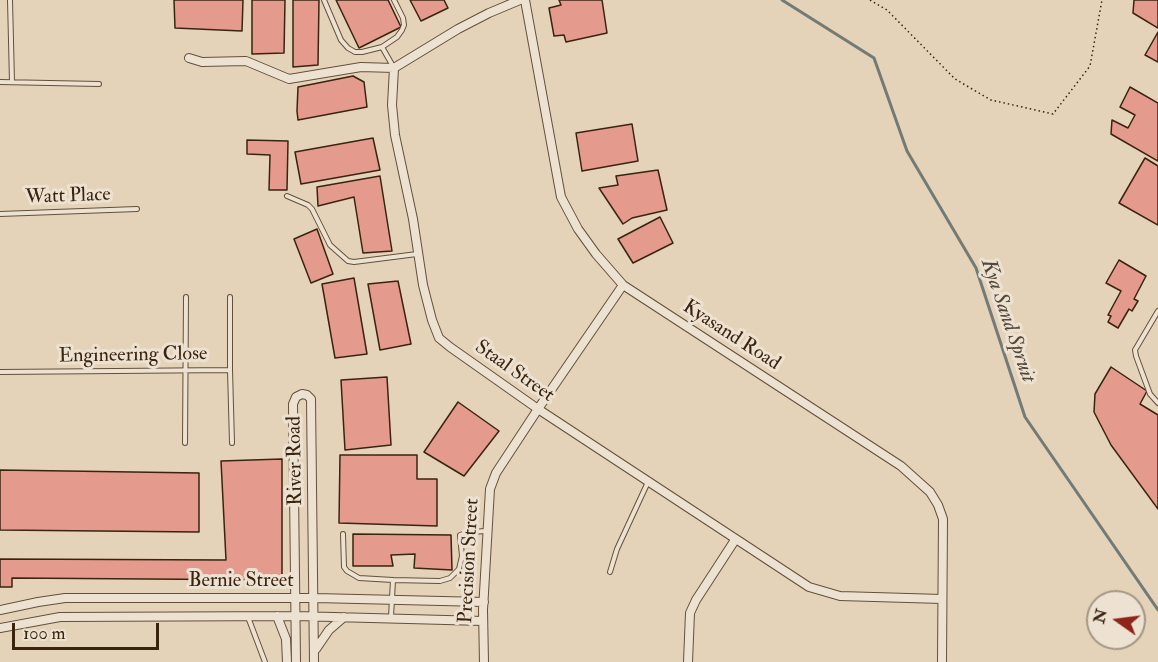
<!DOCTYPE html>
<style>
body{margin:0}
#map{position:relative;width:1158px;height:662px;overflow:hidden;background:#e4d2b9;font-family:"IM FELL Double Pica",serif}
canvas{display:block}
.north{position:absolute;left:1086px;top:590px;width:60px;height:60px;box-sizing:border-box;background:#ede2d2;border:2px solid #a59684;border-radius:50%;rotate:284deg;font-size:16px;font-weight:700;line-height:24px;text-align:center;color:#3a2410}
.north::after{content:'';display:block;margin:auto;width:21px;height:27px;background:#8f2418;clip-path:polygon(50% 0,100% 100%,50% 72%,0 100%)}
.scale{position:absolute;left:12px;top:623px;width:147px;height:27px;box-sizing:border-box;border:3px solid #3a2410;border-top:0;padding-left:8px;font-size:18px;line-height:21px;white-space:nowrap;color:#3a2410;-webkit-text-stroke:4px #ede2d2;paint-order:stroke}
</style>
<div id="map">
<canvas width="1158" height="662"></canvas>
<div class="north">N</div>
<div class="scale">100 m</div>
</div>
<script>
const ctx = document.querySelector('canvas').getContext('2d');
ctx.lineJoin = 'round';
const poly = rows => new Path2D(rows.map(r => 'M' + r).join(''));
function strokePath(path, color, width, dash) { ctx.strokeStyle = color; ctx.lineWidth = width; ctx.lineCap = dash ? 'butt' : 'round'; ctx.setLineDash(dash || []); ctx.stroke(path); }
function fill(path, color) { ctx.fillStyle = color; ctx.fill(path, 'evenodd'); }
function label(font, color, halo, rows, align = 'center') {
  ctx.font = font + ' "IM FELL Double Pica",serif'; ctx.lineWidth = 6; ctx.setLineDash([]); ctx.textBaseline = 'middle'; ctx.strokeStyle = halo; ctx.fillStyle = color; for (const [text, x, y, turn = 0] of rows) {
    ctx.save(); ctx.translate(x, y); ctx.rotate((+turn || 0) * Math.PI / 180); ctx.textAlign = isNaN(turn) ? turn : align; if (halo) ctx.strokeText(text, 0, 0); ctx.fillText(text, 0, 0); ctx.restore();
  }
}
strokePath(poly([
 [782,0,874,58,907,151,976,268,1025,417,1158,610]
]), '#727b75', 3);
const building = poly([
 [174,0,243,0,242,31,175,28,174,0],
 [252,0,285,0,284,53,252,54,252,0],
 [293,0,319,0,318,65,293,67,293,0],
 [336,0,388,0,401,27,359,48,336,0],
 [410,0,444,0,448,8,421,21,410,0],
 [559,0,602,0,607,33,566,42,564,35,554,36,549,8,561,5,559,0],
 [1134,0,1158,0,1158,28,1133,13,1134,0],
 [1158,32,1158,62,1145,55,1158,32],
 [353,76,364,82,367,107,298,120,297,111,298,87,353,76],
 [1130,87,1158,103,1158,161,1111,134,1112,120,1128,128,1135,115,1120,107,1130,87],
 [632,124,638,161,582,171,576,133,632,124],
 [373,138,380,170,301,184,295,152,373,138],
 [247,140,288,141,287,190,269,190,270,155,247,154,247,140],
 [1145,158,1158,166,1158,225,1119,203,1145,158],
 [658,170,667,210,632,218,623,224,599,188,618,185,616,176,658,170],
 [380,176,392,251,363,253,354,197,318,206,317,187,380,176],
 [660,217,673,243,633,263,618,239,660,217],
 [317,229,333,274,311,283,294,239,317,229],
 [1119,260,1146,276,1134,299,1138,301,1132,311,1129,309,1118,328,1108,322,1111,316,1108,315,1121,291,1106,283,1119,260],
 [354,278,367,354,335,358,322,284,354,278],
 [398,281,411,344,380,350,368,284,398,281],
 [1111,367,1147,391,1140,404,1158,415,1158,509,1111,445,1094,412,1095,394,1111,367],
 [387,377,391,445,345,450,341,380,387,377],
 [458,402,499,431,464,476,424,452,458,402],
 [340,455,417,455,417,479,437,479,437,526,339,523,340,455],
 [282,459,282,580,12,578,12,587,0,587,0,559,226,560,221,461,282,459],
 [0,470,199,473,199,532,0,530,0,470],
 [353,534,451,535,452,570,414,568,415,554,391,555,393,566,353,566,353,534]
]);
fill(building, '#e59a8e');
strokePath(building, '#3a2410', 1.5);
const lane = poly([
 [10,0,12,82],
 [324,0,341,40,348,48,355,52,362,52,382,47,397,37,402,30,404,25,403,18,394,0],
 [382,47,394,68],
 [0,82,99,84],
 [287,196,308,205,312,209,330,245,348,261,354,262,417,254],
 [0,214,137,209],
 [1158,311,1135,350,1136,356,1150,394,1158,403],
 [230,370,232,443],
 [0,372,230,370,230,297],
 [185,443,186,297],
 [343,534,344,567,347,571,359,578,393,580,391,617],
 [610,572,617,549,648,482],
 [393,580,440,581,450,578,459,569,462,556,460,535,470,532,486,531],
 [248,617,265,662]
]);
const street = poly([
 [520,0,489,13,458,29,394,68,392,105,395,135,413,219,423,285,432,320,439,338,450,347,538,409,809,587,840,596,942,599],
 [525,0,561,197,578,229,596,254,623,285,901,466,930,492,938,505,943,519,942,662],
 [189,58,202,62,246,61,289,79,361,67,394,68],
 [0,610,38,602,65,598,315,598,484,602],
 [277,616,286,639,287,662],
 [0,628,60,617,296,616,483,621],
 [316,649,329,630,344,617],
 [296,662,293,404,296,397,302,394,307,395,311,399,314,662],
 [484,662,483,610,490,489,496,473,538,409,623,285],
 [688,662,690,613,696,600,735,540]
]);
strokePath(lane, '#64503a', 6);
strokePath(street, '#64503a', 10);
strokePath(poly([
 [870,0,887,10,955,79,991,100,1053,114,1090,66,1102,0]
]), '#3a2410', 1.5, [1.5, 3]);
strokePath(lane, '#ede2d2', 4);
strokePath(street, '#ede2d2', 8);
label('20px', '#3a2410', '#ede2d2', [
 ["Watt Place",68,197,-2],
 ["Kyasand Road",731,336,33],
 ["Engineering Close",133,356,-1],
 ["Staal Street",514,372,35],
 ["River Road",296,461,-91],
 ["Precision Street",470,561,-87],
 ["Bernie Street",241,582]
]);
label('italic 21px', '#52483a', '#ede2d2', [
 ["Kya Sand Spruit",1007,321,71]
]);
</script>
